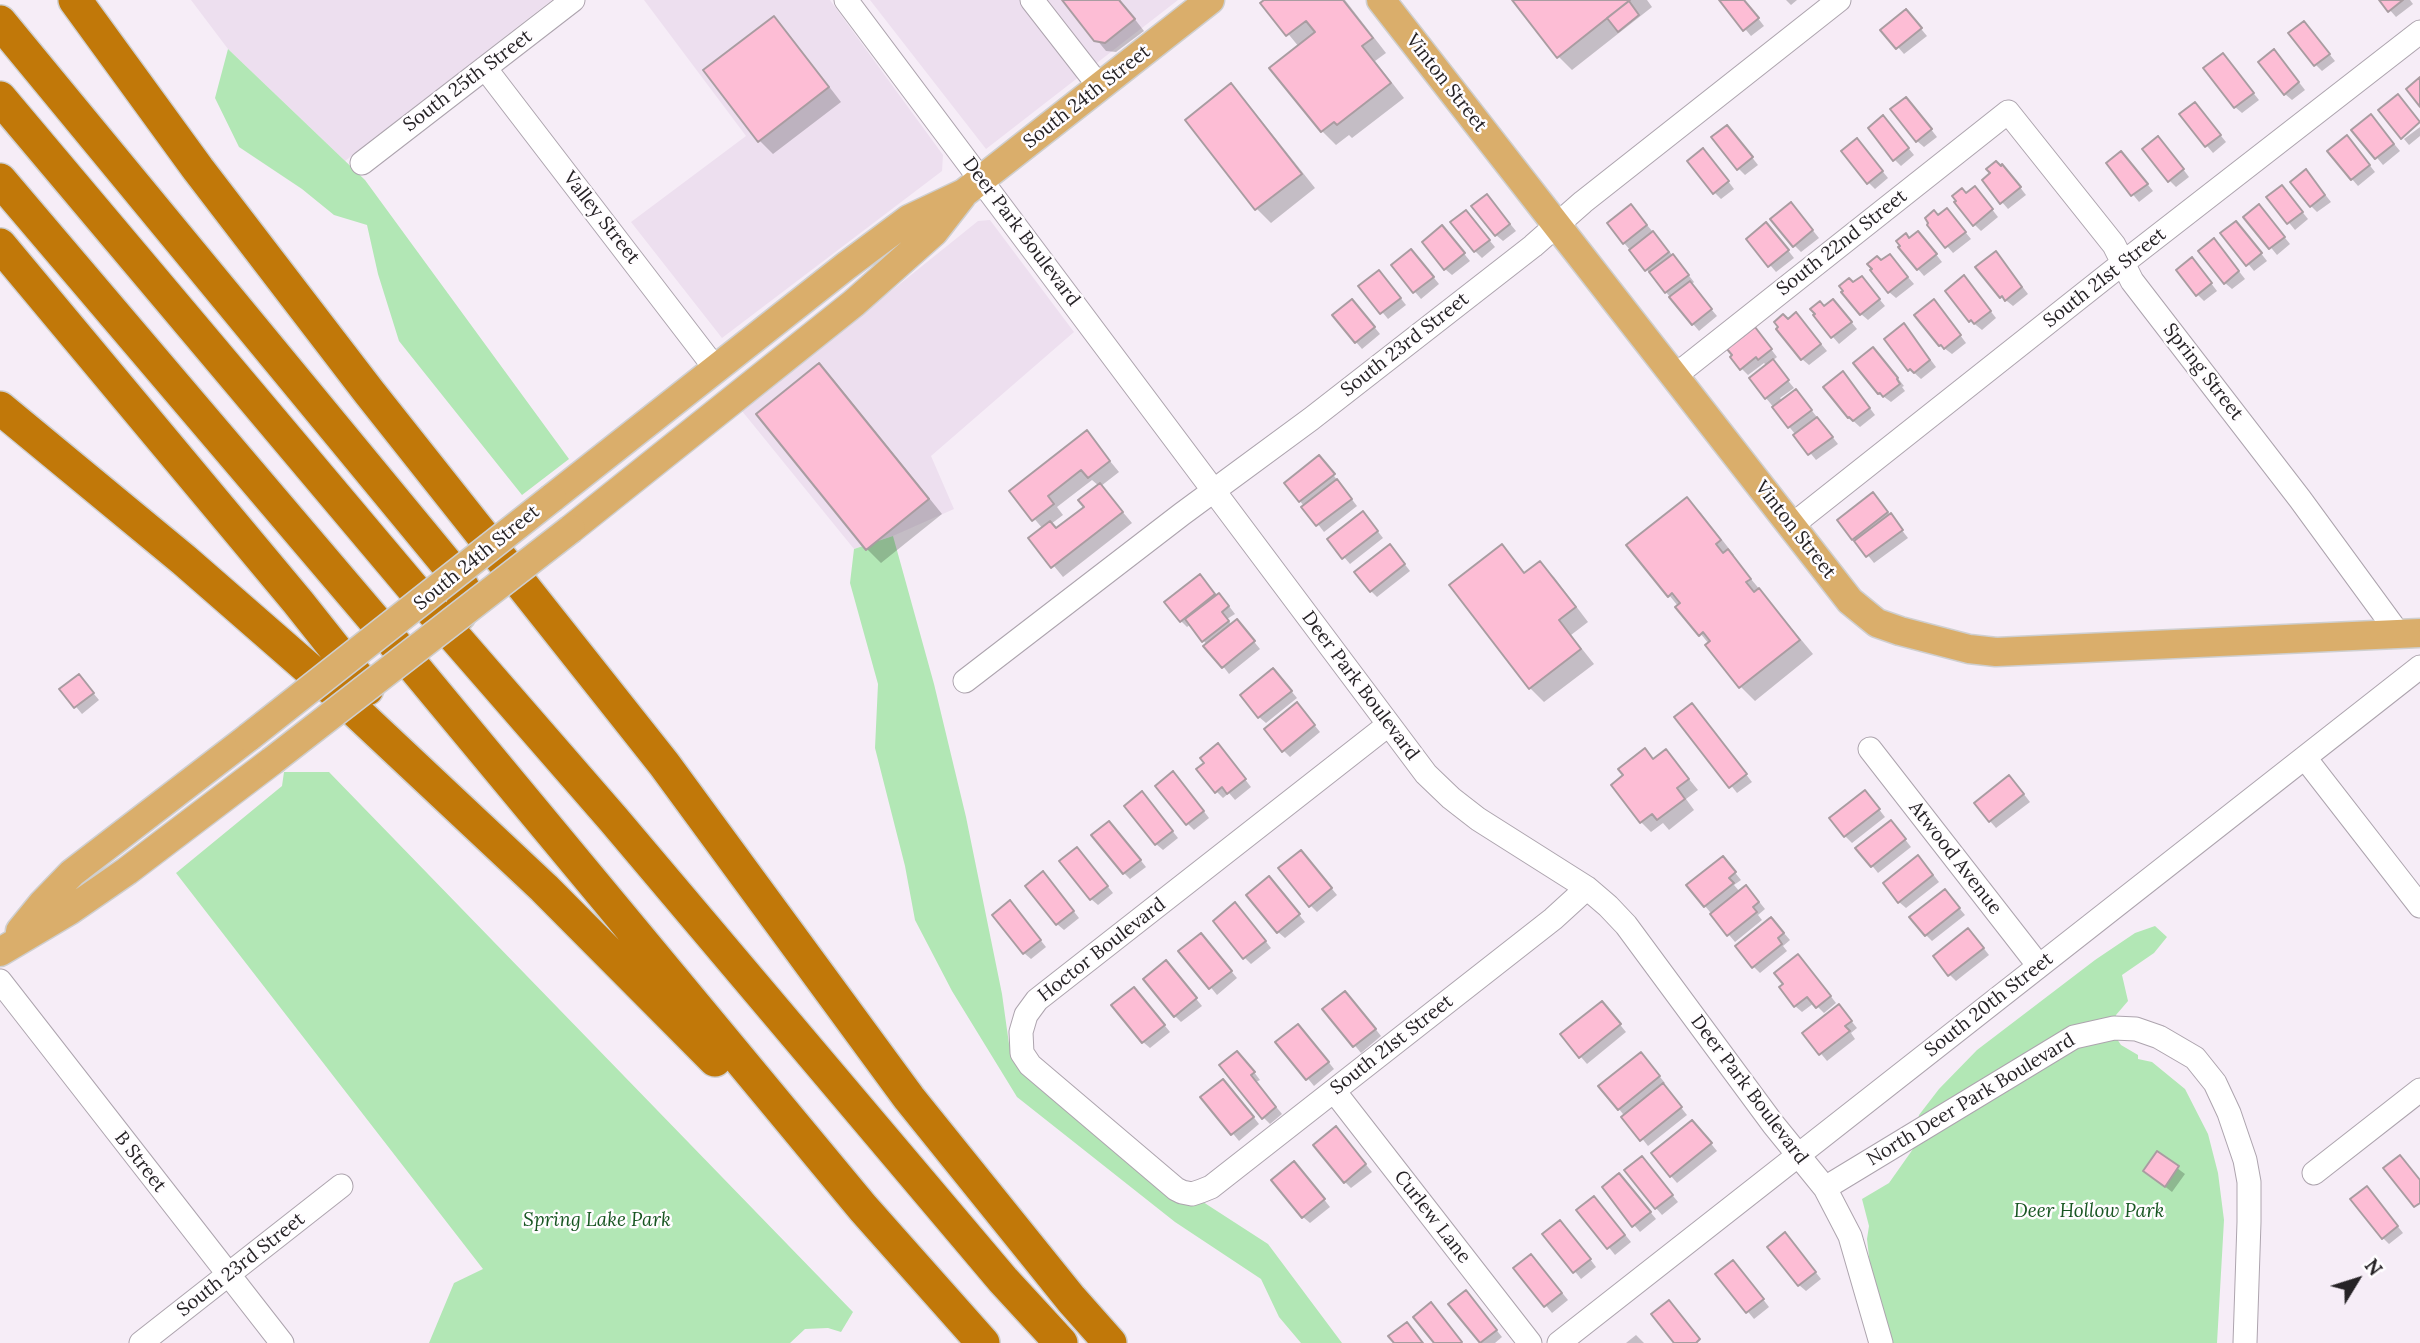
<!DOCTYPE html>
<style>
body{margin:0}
#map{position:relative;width:2420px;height:1343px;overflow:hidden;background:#f6edf7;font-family:Lora,serif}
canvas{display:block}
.north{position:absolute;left:2322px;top:1245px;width:70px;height:70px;-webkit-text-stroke:5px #fffdff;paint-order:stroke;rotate:52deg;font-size:19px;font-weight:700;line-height:28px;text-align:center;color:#262326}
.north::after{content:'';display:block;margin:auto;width:24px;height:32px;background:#262326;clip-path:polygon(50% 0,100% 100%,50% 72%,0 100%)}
</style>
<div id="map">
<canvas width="2420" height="1343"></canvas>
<div class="north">N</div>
</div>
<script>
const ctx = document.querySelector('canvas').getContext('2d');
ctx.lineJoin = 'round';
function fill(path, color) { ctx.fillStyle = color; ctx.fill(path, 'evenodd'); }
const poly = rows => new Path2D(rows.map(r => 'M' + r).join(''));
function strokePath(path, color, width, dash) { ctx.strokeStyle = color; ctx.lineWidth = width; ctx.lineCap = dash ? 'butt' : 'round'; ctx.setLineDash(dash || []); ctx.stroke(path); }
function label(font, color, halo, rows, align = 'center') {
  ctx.font = font + ' Lora,serif'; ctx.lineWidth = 5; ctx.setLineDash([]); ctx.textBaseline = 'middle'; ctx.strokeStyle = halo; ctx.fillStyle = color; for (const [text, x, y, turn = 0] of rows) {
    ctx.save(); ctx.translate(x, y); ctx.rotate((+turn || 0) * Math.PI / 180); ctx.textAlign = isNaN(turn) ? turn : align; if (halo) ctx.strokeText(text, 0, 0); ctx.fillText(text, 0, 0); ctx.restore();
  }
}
fill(poly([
 [191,0,552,0,345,161,228,49],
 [644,0,830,0,943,155,942,171,722,338,631,222,746,136],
 [870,0,1178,0,986,149],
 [990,220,1074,332,931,456,954,509,893,536,854,549,742,411,978,221]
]), '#eddfef');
fill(poly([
 [228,49,365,180,569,459,522,495,399,341,378,274,367,225,334,215,302,189,239,147,215,98],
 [893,536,934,684,966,817,1002,994,1009,1044,1033,1081,1087,1127,1268,1244,1342,1343,1301,1343,1279,1317,1261,1279,1175,1222,1017,1097,952,991,915,920,905,866,875,748,878,684,850,583,854,549],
 [284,772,329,772,853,1312,841,1332,828,1328,805,1329,790,1343,429,1343,454,1283,483,1269,176,873,282,786],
 [2155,926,2167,937,2154,953,2122,975,2128,1001,2116,1015,2113,1033,2121,1045,2138,1055,2138,1059,2152,1062,2185,1089,2208,1134,2218,1173,2224,1220,2217,1343,1890,1343,1871,1274,1867,1239,1869,1226,1862,1199,1889,1183,1913,1149,1919,1115,1939,1089,1977,1050,2095,960,2135,933]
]), '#b2e7b5');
fill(poly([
 [1064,0,1120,0,1144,31,1116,52,1106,51],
 [1266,0,1345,0,1386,53,1375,61,1404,98,1352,138,1349,135,1336,145,1322,131,1299,47,1263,3],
 [1514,0,1647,0,1652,7,1572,70,1558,56],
 [1721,0,1744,0,1764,26,1751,36],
 [1786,0,1797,0,1791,5],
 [2381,0,2410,0,2413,4,2396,17],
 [774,18,787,32,841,102,773,154,759,140],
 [1912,18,1927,36,1904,54,1883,30],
 [2304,23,2335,61,2322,71,2316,65],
 [2223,55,2259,100,2242,113,2235,107],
 [2280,58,2305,90,2292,100,2285,94],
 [1231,86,1245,100,1315,188,1271,223,1257,209,1187,120],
 [1912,105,1937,137,1924,147,1917,141],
 [2201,111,2226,142,2213,153,2181,115],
 [2377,123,2400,151,2383,165,2354,130],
 [1889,124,1914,155,1901,166,1895,160],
 [2420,127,2420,136,2409,145,2404,139],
 [1733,133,1758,165,1745,175,1738,168],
 [2353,144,2375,172,2358,186,2352,179],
 [2165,145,2189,177,2176,187,2170,181],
 [1863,147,1888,178,1875,189,1868,182],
 [1710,157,1734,189,1721,199,1715,193],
 [2128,160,2153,191,2139,202,2108,164],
 [2009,173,2026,195,2008,209,2002,202],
 [2312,178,2331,202,2317,212,2311,206],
 [2288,194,2308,219,2295,230,2269,198],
 [1981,195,1998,217,1981,231,1974,224],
 [1493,203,1516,231,1503,241,1496,235],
 [1797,211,1819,238,1801,252,1794,245],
 [1637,213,1679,263,1694,282,1691,285,1717,316,1699,331,1624,243],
 [2265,213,2290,244,2277,255,2246,217],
 [1953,217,1971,239,1953,253,1929,225],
 [1472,219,1495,247,1482,258,1475,251],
 [2242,229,2267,261,2254,271,2223,233],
 [1773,231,1794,258,1776,272,1748,239],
 [1448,234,1470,261,1452,275,1445,269],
 [1910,240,1925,240,1942,262,1924,276,1918,269],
 [2220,247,2245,279,2232,289,2225,283],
 [1418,258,1439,284,1421,299,1393,266],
 [2002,260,2028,294,2013,306,2002,297,1978,267],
 [1882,262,1896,263,1914,284,1896,298,1889,292],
 [2198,266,2217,291,2204,301,2198,295],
 [1964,277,1996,318,1982,330,1971,321,1947,291],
 [1385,278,1406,305,1388,319,1361,286],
 [1853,284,1868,285,1885,306,1868,320,1861,314],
 [1825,307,1839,307,1857,329,1839,344,1815,316],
 [1359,308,1380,334,1362,349,1356,342],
 [1940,308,1966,343,1952,354,1940,345],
 [1802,321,1827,351,1809,365,1802,359],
 [1910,332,1936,367,1921,379,1910,369,1886,340],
 [1761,336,1777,357,1772,361,1794,388,1780,398,1782,401,1802,398,1838,444,1816,460,1766,398,1767,366,1764,363,1748,375,1741,368],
 [1880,356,1904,386,1902,387,1905,391,1891,402,1879,393],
 [819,365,833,379,942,514,881,563,867,549,758,414],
 [1849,380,1875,415,1860,427,1849,417,1825,388],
 [1087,433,1119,472,1101,486,1132,523,1063,577,1031,538,1043,529,1011,491],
 [1092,480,1099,486,1086,507,1057,530,1051,524,1063,515,1057,507],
 [1325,464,1357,506,1324,532,1286,483],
 [1687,499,1701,513,1734,555,1732,556,1813,654,1755,701,1741,687,1707,645,1709,644,1629,546],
 [1879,501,1908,538,1874,563,1840,520],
 [1369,520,1383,538,1350,564,1344,557],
 [1502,547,1526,574,1540,564,1554,577,1588,622,1571,635,1594,664,1544,702,1530,688],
 [1396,553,1410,571,1377,597,1371,591],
 [1206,583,1217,597,1226,602,1235,614,1227,619,1232,625,1243,628,1260,649,1229,674,1191,624,1187,627,1181,621],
 [1280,677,1297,698,1266,723,1259,717],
 [85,683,99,700,82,714,62,690],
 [1303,711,1320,732,1290,757,1283,750],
 [1698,712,1752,782,1737,793,1677,717],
 [1645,750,1655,760,1666,751,1698,790,1686,799,1694,810,1669,830,1663,823,1651,832,1641,822,1625,776],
 [1224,752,1251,787,1235,800,1229,793,1223,798,1216,791],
 [1180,780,1209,818,1194,830,1188,824],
 [2016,784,2030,802,1996,828,1990,821],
 [1871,799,1885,817,1852,843,1845,836],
 [1148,800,1178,838,1163,850,1156,844],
 [1116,829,1146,867,1130,879,1124,873],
 [1897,829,1911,847,1878,873,1858,848],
 [1083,855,1113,893,1098,905,1091,899],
 [1307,858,1337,895,1317,912,1310,905],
 [1925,864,1939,882,1906,908,1899,902],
 [1729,865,1741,880,1734,885,1740,892,1753,894,1765,909,1758,915,1762,920,1735,942,1705,906],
 [1049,880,1079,918,1064,930,1057,924],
 [1275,885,1305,922,1285,938,1278,932],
 [1951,898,1965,915,1932,941,1926,935],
 [1016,909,1046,947,1031,959,1024,953],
 [1242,911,1271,948,1251,964,1245,958],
 [1778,926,1790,940,1783,946,1787,951,1760,973,1753,966],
 [1975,937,1989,955,1956,981,1949,974],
 [1207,942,1237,978,1217,995,1181,951],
 [1805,963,1836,1003,1824,1013,1814,1003,1802,1012,1795,1006,1785,985],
 [1172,969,1202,1006,1181,1022,1175,1016],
 [1140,995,1170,1032,1150,1048,1143,1042],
 [1352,999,1381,1036,1361,1053,1325,1009],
 [1608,1010,1626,1032,1587,1064,1562,1035],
 [1845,1013,1857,1028,1851,1033,1855,1039,1827,1061,1805,1034],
 [1305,1032,1334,1069,1314,1086,1278,1042],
 [1244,1059,1260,1080,1256,1082,1282,1114,1270,1124,1263,1117],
 [1647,1061,1665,1083,1663,1085,1687,1115,1648,1146,1619,1109],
 [1230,1087,1259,1124,1239,1141,1203,1097],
 [1699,1129,1717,1151,1677,1183,1671,1176],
 [1342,1135,1372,1172,1351,1188,1345,1182],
 [2157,1153,2185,1174,2172,1192,2145,1171],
 [1648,1165,1678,1202,1662,1215,1656,1208],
 [1301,1170,1330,1207,1310,1223,1303,1217],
 [1626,1182,1656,1219,1640,1232,1634,1225],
 [2373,1195,2403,1233,2389,1244,2383,1238],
 [1601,1205,1631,1242,1615,1255,1579,1210],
 [1567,1228,1596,1267,1581,1279,1545,1234],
 [1791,1241,1821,1279,1806,1291,1799,1285],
 [1538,1263,1568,1300,1552,1313,1516,1268],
 [1740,1269,1769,1307,1754,1319,1718,1275],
 [1472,1299,1502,1337,1495,1343,1480,1343,1450,1305],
 [1636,1335,1644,1343,1626,1343]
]), '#0003');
const building = poly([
 [1062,0,1119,0,1135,19,1105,43,1094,41,1062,0],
 [1264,0,1343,0,1373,38,1362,46,1391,83,1337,125,1334,122,1321,132,1269,68,1315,32,1306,21,1286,36,1260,3,1264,0],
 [1512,0,1630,0,1557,58,1512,0],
 [1719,0,1744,0,1759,18,1743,31,1719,0],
 [2379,0,2403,0,2388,12,2379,0],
 [1629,1,1639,15,1618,32,1607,18,1629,1],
 [1906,9,1922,28,1896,49,1880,30,1906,9],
 [774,16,829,87,758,142,703,70,774,16],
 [2304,21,2330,54,2314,66,2288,33,2304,21],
 [2274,49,2299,82,2284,95,2258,62,2274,49],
 [2223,53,2254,93,2234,108,2203,68,2223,53],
 [2420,77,2420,107,2406,89,2420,77],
 [1231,83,1302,174,1255,210,1185,120,1231,83],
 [2398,94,2420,122,2401,139,2378,110,2398,94],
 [1906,97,1932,129,1916,142,1890,109,1906,97],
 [2195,102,2221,135,2205,147,2179,114,2195,102],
 [2371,114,2394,144,2375,159,2351,130,2371,114],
 [1883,115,1909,148,1893,161,1868,128,1883,115],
 [1727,125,1753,157,1737,170,1711,137,1727,125],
 [2347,135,2370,165,2351,180,2327,151,2347,135],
 [2158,136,2184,169,2168,182,2142,149,2158,136],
 [1857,138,1883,171,1867,184,1841,151,1857,138],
 [1703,148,1729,181,1713,194,1687,161,1703,148],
 [2121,151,2148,184,2131,196,2106,163,2121,151],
 [1996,161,2001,166,2002,164,2021,187,2000,204,1982,180,1990,173,1986,169,1996,161],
 [2306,169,2325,195,2310,207,2290,182,2306,169],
 [2282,185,2303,212,2287,224,2266,197,2282,185],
 [1975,186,1993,209,1973,226,1954,202,1956,201,1952,196,1962,188,1966,193,1975,186],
 [1487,194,1510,224,1495,236,1471,206,1487,194],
 [1791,202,1813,230,1793,247,1770,219,1791,202],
 [1631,204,1647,225,1623,244,1607,223,1631,204],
 [2259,204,2285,237,2269,249,2243,217,2259,204],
 [1947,208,1966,232,1945,248,1927,225,1928,223,1925,218,1934,210,1938,215,1947,208],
 [1466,210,1490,240,1474,252,1450,222,1466,210],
 [2236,221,2262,253,2246,266,2220,233,2236,221],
 [1766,222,1789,250,1768,267,1746,239,1766,222],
 [1442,225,1465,253,1444,270,1422,242,1442,225],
 [1653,231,1669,252,1645,271,1629,250,1653,231],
 [1918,231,1937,254,1917,270,1898,247,1900,246,1896,241,1906,233,1909,238,1918,231],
 [2214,238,2239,271,2224,284,2198,251,2214,238],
 [1411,249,1434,277,1413,293,1391,265,1411,249],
 [1996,251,2022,287,2005,301,2002,296,2000,298,1975,267,1996,251],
 [1673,254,1689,275,1665,293,1649,272,1673,254],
 [1890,254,1908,277,1888,293,1870,270,1872,269,1867,264,1877,256,1881,260,1890,254],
 [2192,257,2212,283,2196,296,2176,270,2192,257],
 [1379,270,1401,298,1380,314,1358,286,1379,270],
 [1964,275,1991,311,1974,324,1971,320,1969,322,1945,291,1964,275],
 [1862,276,1880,299,1860,315,1841,292,1843,291,1839,286,1849,278,1853,282,1862,276],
 [1690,281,1712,309,1692,325,1669,297,1690,281],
 [1352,299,1375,327,1355,343,1332,315,1352,299],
 [1833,299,1852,322,1831,338,1813,315,1815,314,1810,309,1820,301,1824,306,1833,299],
 [1934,299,1961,335,1944,349,1941,345,1939,346,1914,315,1934,299],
 [1796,312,1821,344,1801,360,1776,329,1778,327,1774,322,1783,314,1788,319,1796,312],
 [1904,323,1930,360,1914,373,1910,369,1908,371,1884,339,1904,323],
 [1755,327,1772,349,1758,360,1756,357,1740,370,1730,357,1732,355,1727,349,1755,327],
 [1873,347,1898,378,1897,379,1900,384,1883,397,1880,393,1878,394,1853,363,1873,347],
 [1773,359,1789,380,1765,399,1749,378,1773,359],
 [819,363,929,499,866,550,756,414,819,363],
 [1843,371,1870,408,1853,421,1849,417,1848,418,1823,387,1843,371],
 [1796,389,1812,410,1788,428,1772,407,1796,389],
 [1817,417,1833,437,1808,455,1793,435,1817,417],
 [1087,430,1110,461,1088,478,1081,470,1048,496,1054,504,1032,521,1009,491,1087,430],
 [1319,455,1335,474,1299,502,1284,483,1319,455],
 [1337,479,1352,499,1316,526,1301,507,1337,479],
 [1100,483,1123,512,1051,568,1028,538,1050,521,1056,528,1084,507,1078,500,1100,483],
 [1873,492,1888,512,1852,540,1837,520,1873,492],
 [1687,497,1721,540,1716,544,1723,553,1728,549,1751,579,1746,582,1754,592,1759,588,1800,640,1739,688,1705,645,1710,641,1703,632,1699,636,1675,607,1680,603,1672,593,1668,597,1626,545,1687,497],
 [1363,511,1378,531,1342,559,1327,539,1363,511],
 [1891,513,1903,530,1866,557,1854,541,1891,513],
 [1390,544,1405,564,1370,592,1354,572,1390,544],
 [1502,544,1524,573,1540,561,1576,607,1559,620,1581,649,1529,689,1449,585,1502,544],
 [1200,574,1215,594,1180,622,1164,602,1200,574],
 [1219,593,1229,606,1222,612,1229,621,1202,642,1185,619,1219,593],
 [1237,619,1255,641,1222,668,1203,646,1237,619],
 [1273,668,1292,691,1258,718,1240,695,1273,668],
 [79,674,94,693,74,708,59,689,79,674],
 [1297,702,1315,725,1282,752,1264,729,1297,702],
 [1692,703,1747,774,1729,788,1674,717,1692,703],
 [1218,743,1246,779,1227,794,1222,787,1215,793,1196,769,1204,763,1200,758,1218,743],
 [1645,748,1653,759,1666,749,1689,779,1677,788,1685,799,1657,820,1652,814,1640,823,1611,785,1623,775,1618,769,1645,748],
 [1173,771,1204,811,1186,825,1155,786,1173,771],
 [2009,775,2024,794,1989,822,1974,803,2009,775],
 [1865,790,1880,809,1844,837,1829,818,1865,790],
 [1142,791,1173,831,1155,845,1124,806,1142,791],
 [1891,820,1906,839,1871,867,1855,848,1891,820],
 [1109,821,1141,860,1123,874,1091,835,1109,821],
 [1077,847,1108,886,1090,900,1059,861,1077,847],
 [1301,850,1332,888,1309,907,1278,868,1301,850],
 [1918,855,1933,875,1898,903,1883,883,1918,855],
 [1723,856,1736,872,1729,878,1734,883,1704,907,1686,885,1723,856],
 [1043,871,1074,911,1056,925,1025,886,1043,871],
 [1269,876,1300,914,1277,933,1246,895,1269,876],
 [1746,885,1759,902,1753,907,1757,912,1727,936,1710,914,1746,885],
 [1945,889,1960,908,1925,936,1909,917,1945,889],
 [1010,900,1041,940,1023,954,992,915,1010,900],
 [1235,902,1266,941,1243,959,1213,921,1235,902],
 [1771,917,1784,933,1778,938,1782,944,1752,968,1735,946,1771,917],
 [1968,928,1984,948,1948,976,1933,956,1968,928],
 [1201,933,1232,971,1209,989,1178,951,1201,933],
 [1798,954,1831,996,1816,1008,1807,997,1794,1007,1779,987,1783,984,1774,973,1798,954],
 [1166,960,1197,998,1174,1017,1143,979,1166,960],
 [1134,987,1165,1025,1142,1043,1111,1005,1134,987],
 [1345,991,1376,1029,1353,1047,1322,1009,1345,991],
 [1602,1001,1621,1024,1579,1058,1560,1034,1602,1001],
 [1839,1004,1852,1021,1845,1026,1850,1031,1819,1055,1802,1033,1839,1004],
 [1298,1024,1329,1062,1306,1080,1275,1042,1298,1024],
 [1237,1051,1255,1072,1251,1075,1276,1107,1262,1119,1219,1065,1237,1051],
 [1641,1052,1660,1076,1618,1110,1598,1086,1641,1052],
 [1223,1079,1254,1117,1231,1135,1200,1097,1223,1079],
 [1663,1083,1682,1107,1640,1141,1621,1117,1663,1083],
 [1692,1120,1712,1143,1670,1177,1651,1153,1692,1120],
 [1336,1126,1366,1164,1344,1183,1313,1145,1336,1126],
 [2157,1151,2179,1166,2165,1187,2143,1171,2157,1151],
 [2400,1155,2420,1180,2420,1203,2414,1207,2383,1168,2400,1155],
 [1642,1156,1673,1195,1655,1209,1624,1170,1642,1156],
 [1294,1161,1325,1199,1302,1218,1271,1180,1294,1161],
 [1619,1173,1651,1212,1632,1227,1602,1187,1619,1173],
 [2367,1186,2398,1226,2382,1239,2350,1199,2367,1186],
 [1594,1196,1625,1235,1607,1249,1576,1210,1594,1196],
 [1560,1220,1591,1259,1573,1273,1542,1234,1560,1220],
 [1785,1232,1816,1272,1798,1286,1767,1247,1785,1232],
 [1531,1254,1562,1293,1544,1307,1513,1268,1531,1254],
 [1733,1260,1764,1299,1746,1313,1715,1274,1733,1260],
 [1466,1290,1497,1330,1480,1343,1448,1304,1466,1290],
 [1669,1300,1700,1339,1696,1343,1674,1343,1651,1314,1669,1300],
 [1431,1302,1462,1342,1461,1343,1434,1343,1413,1317,1431,1302],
 [1407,1322,1423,1343,1394,1343,1388,1336,1407,1322]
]);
fill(building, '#fdbdd5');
strokePath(building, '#a99ca1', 2);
const minor = poly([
 [846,0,1426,774,1451,798,1478,819,1587,888,1608,906,1626,925,1773,1124,1825,1188,1850,1236,1881,1343],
 [1032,0,1099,86],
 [485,68,715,368],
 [362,163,573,0],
 [1676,375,2008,112,2114,245,2132,281,2300,499,2398,633],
 [1791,526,2123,263,2420,32],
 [965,681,1182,514,1311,419,1533,246,1583,202,1839,0],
 [1388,725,1037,1000,1026,1015,1021,1032,1022,1053,1030,1065,1176,1189,1182,1192,1192,1194,1201,1191,1211,1187,1553,919,1587,888],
 [1870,749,2039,966],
 [2305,758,2420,906],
 [0,981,282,1343],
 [1334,1091,1530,1343],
 [2314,1173,2420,1090],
 [1825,1188,2074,1037,2114,1028,2136,1029,2159,1037,2195,1058,2215,1083,2229,1113,2245,1160,2249,1182,2249,1222,2245,1343],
 [141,1343,341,1186],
 [1559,1343,2420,667]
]);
const major = poly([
 [1381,0,1850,601,1877,623,1900,631,1969,649,1996,652,2420,633],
 [552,498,846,266,909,219,964,193,1210,0],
 [571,529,854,303,934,232,962,196],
 [20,931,42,904,72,873,249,737],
 [0,952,69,911,127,871,272,761]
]);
const highway = poly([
 [75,0,198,169,369,392,664,764,909,1098,1071,1299,1110,1343],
 [0,22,456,575,464,590,464,603,459,615],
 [0,98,433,612,614,820,1003,1280,1061,1343],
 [0,180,394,643,863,1208,983,1343],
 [0,245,298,602,367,689],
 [0,408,184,560,333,690,544,888,715,1060]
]);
strokePath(minor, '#ada4ae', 25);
strokePath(major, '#cfcfcf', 31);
strokePath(highway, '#cfcfcf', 36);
strokePath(minor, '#fff', 23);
strokePath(major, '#daae6b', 28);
strokePath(highway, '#c17809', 33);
const majorBridge = poly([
 [249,737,552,498],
 [272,761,571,529]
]);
strokePath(majorBridge, '#cfcfcf', 31, []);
strokePath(majorBridge, '#daae6b', 28);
label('19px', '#262326', '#fffdff', [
 ["South 25th Street",468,81,-37],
 ["Vinton Street",1446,83,52],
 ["South 24th Street",1087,97,-38],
 ["Valley Street",601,218,52],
 ["Deer Park Boulevard",1021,232,53],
 ["South 22nd Street",1842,243,-38],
 ["South 21st Street",2105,278,-38],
 ["South 23rd Street",1405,345,-38],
 ["Spring Street",2203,372,52],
 ["Vinton Street",1795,530,52],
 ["South 24th Street",477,558,-39],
 ["Deer Park Boulevard",1360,686,53],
 ["Atwood Avenue",1955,858,52],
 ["Hoctor Boulevard",1102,950,-38],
 ["South 20th Street",1989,1005,-38],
 ["South 21st Street",1392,1045,-38],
 ["Deer Park Boulevard",1749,1090,53],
 ["North Deer Park Boulevard",1971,1100,-31],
 ["B Street",140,1162,52],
 ["Curlew Lane",1432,1217,52],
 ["South 23rd Street",241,1265,-38]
]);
label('italic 19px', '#185622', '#fffdff', [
 ["Deer Hollow Park",2089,1212],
 ["Spring Lake Park",597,1221]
]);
</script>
